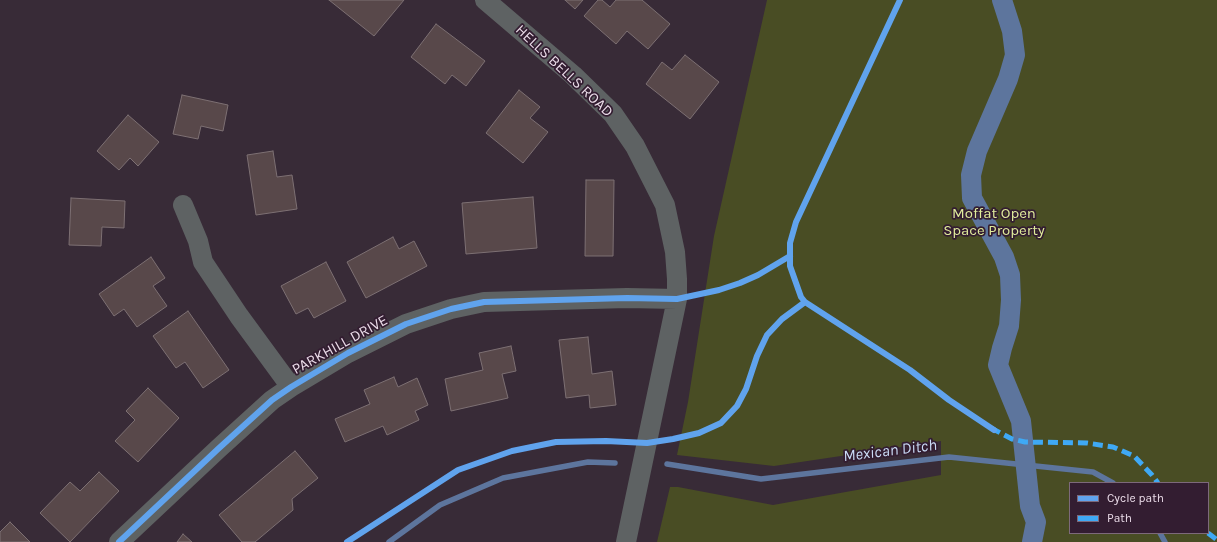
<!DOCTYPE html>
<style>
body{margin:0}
#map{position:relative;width:1217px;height:542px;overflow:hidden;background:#382b37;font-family:Karla,sans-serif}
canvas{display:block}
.legend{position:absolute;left:1069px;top:482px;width:140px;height:52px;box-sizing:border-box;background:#331d31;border:1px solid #7d697b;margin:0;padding:5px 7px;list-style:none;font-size:12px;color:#ebdce9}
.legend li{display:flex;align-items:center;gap:8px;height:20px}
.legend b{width:20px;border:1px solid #7d697b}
</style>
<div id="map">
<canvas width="1217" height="542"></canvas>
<ul class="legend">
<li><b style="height:5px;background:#60a3ed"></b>Cycle path</li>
<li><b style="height:5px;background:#3fa9f5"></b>Path</li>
</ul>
</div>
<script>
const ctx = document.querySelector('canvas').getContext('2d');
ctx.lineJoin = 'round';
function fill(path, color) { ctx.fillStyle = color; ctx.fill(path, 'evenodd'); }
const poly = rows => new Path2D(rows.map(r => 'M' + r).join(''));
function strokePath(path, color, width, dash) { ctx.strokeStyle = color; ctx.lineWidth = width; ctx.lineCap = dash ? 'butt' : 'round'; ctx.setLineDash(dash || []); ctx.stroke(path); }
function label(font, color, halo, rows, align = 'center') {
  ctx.font = font + ' Karla,sans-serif'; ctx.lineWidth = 3.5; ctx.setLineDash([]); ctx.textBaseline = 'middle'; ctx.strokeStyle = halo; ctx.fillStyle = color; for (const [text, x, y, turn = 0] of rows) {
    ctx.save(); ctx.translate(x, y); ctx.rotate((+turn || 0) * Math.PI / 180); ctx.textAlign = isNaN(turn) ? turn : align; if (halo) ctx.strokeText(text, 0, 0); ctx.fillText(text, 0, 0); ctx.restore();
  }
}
fill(poly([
 [767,0,1217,0,1217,542,657,542,670,487,678,487,773,505,941,475,941,441,774,466,677,455,688,402,714,236],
 [1070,483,1208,483,1208,533,1070,533]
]), '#494d24');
strokePath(poly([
 [667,464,761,479,949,457,1093,472,1113,483],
 [1160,533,1165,542],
 [389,542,440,505,503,478,588,462,615,463]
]), '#5d759d', 5.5);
strokePath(poly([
 [1002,0,1012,31,1015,55,1008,79,977,151,971,175,972,198,1004,257,1010,275,1011,300,1009,326,1002,348,998,365,1021,421,1030,506,1036,522,1032,542]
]), '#5d759d', 20);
const building = poly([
 [329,0,404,0,374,36,329,0],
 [565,0,583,0,575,9,565,0],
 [598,0,602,0,610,7,616,0,642,0,670,24,648,49,627,31,616,44,584,16,598,0],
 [436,24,485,61,466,86,452,75,445,84,411,57,436,24],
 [685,55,719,82,690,119,646,84,662,62,672,70,685,55],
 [519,90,540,107,530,118,548,132,523,163,486,133,519,90],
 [182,95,228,105,223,131,201,126,198,139,173,134,182,95],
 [128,115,159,142,138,166,130,158,119,170,97,151,128,115],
 [273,151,277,177,292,175,297,209,256,215,247,155,273,151],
 [586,180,614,180,613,256,585,256,586,180],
 [533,197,537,248,466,254,462,203,533,197],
 [71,198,125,201,124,228,102,227,101,246,69,245,71,198],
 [393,237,399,249,414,241,427,266,366,298,347,262,393,237],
 [151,257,165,278,153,286,167,306,137,327,124,309,114,316,99,294,151,257],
 [326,262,346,301,314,318,308,308,296,314,281,286,326,262],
 [188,311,229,370,203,388,185,362,176,368,153,336,188,311],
 [588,337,592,374,612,371,616,405,590,408,589,395,566,398,559,340,588,337],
 [511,346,516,371,502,374,508,398,451,411,445,379,483,370,479,353,511,346],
 [394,377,398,387,417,378,428,405,415,411,419,420,387,435,383,426,345,442,335,419,370,404,364,390,394,377],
 [148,388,179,418,138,462,115,441,135,420,126,411,148,388],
 [295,451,318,478,292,499,293,510,255,542,242,542,219,515,295,451],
 [99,472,119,491,70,542,40,513,70,482,80,491,99,472],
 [10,522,30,542,0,542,0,532,10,522],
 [183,534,192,542,177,542,183,534]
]);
fill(building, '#58484a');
strokePath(building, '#7d7073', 1);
strokePath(poly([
 [485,0,573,75,613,114,635,146,665,205,675,252,677,279,677,299,626,542],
 [183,205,198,241,203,262,239,316,291,387],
 [119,542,218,449,272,400,291,387,348,353,406,324,451,309,484,302,627,298,677,299]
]), '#5e6263', 20);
strokePath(poly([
 [991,428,1012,439,1025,442,1087,443,1113,447,1134,456,1152,475,1158,483],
 [1208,533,1217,540]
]), '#3fa9f5', 5, [10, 5]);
strokePath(poly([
 [900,0,796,222,790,243,790,266,801,297,805,302,910,370,949,400,994,430],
 [119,542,218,449,272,400,291,387,348,353,406,324,451,309,484,302,627,298,677,299,719,290,740,283,758,275,790,256],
 [347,542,458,470,512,451,556,442,606,441,647,443,673,439,699,433,721,423,737,406,746,389,757,356,767,335,782,319,805,302]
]), '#60a3ed', 6);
label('15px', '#ebdce9', '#331d31', [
 ["HELLS BELLS ROAD",564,71,43],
 ["PARKHILL DRIVE",340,345,-29]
]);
label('15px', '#e0ec9b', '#331d31', [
 ["Moffat Open",994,214],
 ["Space Property",994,231]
]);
label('italic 16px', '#cbdcf7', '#331d31', [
 ["Mexican Ditch",890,451,-7]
]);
</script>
